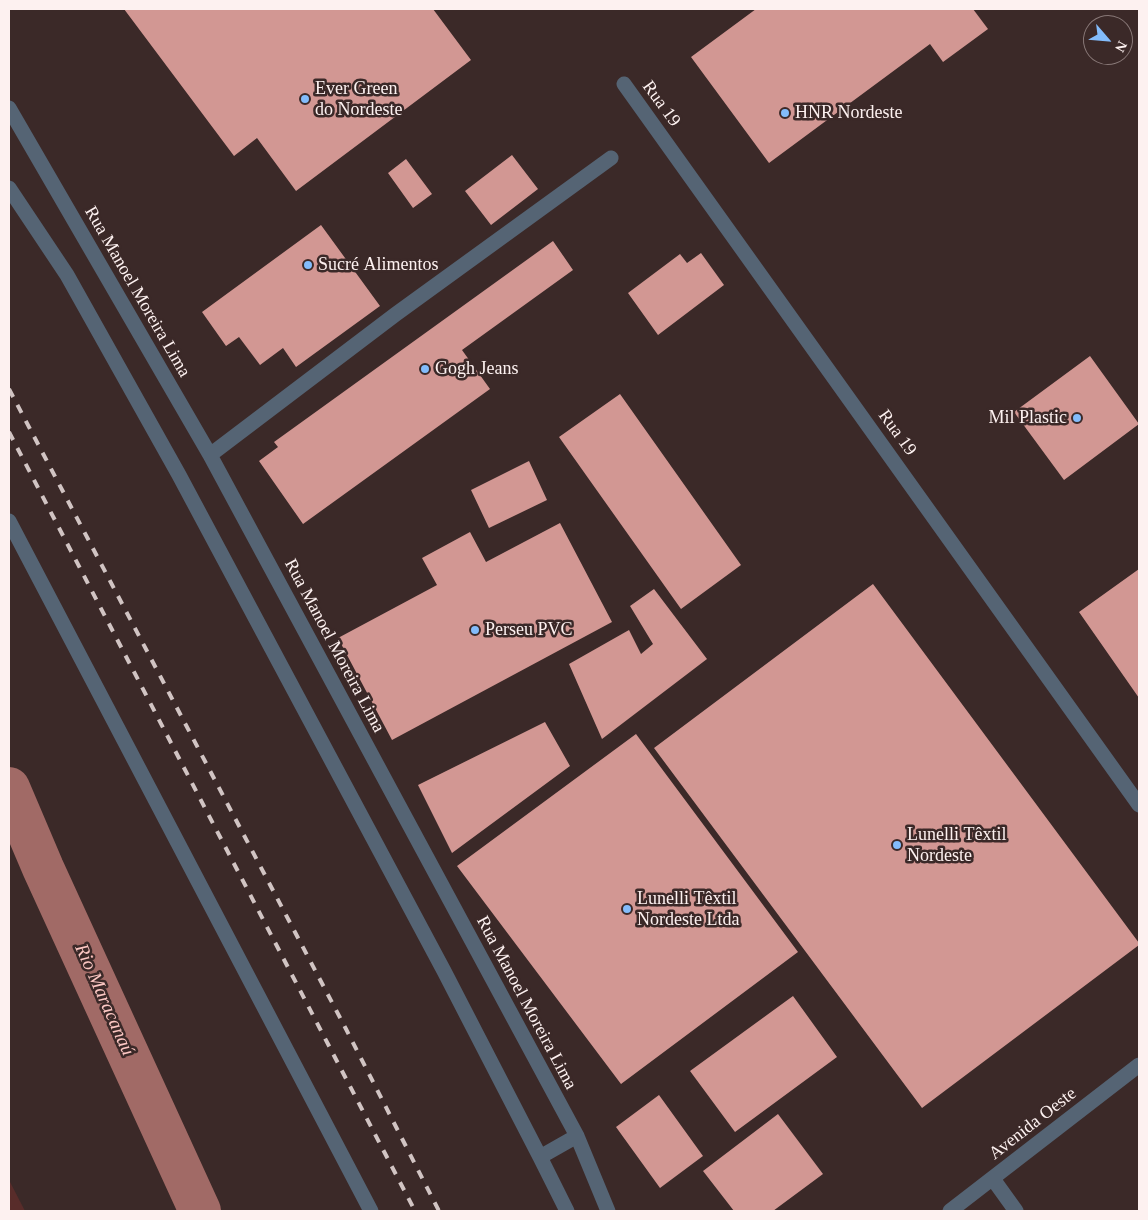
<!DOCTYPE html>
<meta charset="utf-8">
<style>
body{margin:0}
#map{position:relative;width:1148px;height:1220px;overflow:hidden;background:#3b2928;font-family:"Times New Roman",serif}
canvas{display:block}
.frame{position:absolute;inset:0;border:10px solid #fdf1f0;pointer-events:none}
.north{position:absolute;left:1083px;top:15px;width:50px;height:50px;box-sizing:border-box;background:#3b2928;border:1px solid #897978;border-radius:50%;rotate:117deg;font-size:14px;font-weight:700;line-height:20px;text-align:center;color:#fdf1f0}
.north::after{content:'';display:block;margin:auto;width:18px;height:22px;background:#83bcfb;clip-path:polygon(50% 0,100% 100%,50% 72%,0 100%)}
</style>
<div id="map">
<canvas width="1148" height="1220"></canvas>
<div class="frame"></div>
<div class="north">N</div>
</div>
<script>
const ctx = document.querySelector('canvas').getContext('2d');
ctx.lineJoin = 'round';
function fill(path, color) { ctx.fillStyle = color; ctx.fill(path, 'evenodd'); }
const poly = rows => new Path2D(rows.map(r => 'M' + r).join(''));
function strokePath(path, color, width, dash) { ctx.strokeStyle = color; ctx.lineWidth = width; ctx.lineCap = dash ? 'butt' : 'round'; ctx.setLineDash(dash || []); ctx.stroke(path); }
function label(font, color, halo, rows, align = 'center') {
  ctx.font = font + ' "Times New Roman",serif'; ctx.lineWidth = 5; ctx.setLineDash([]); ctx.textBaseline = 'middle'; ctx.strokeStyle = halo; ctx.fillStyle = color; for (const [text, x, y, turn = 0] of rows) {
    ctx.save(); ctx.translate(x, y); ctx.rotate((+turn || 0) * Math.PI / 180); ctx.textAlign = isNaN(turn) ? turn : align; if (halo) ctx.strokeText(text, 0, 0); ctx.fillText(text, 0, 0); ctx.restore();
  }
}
fill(poly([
 [9,1180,25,1211,9,1211]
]), '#582c2a');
strokePath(poly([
 [9,788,43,868,200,1211]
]), '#a16a66', 42);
fill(poly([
 [124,9,433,9,471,60,296,191,257,138,234,156],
 [756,9,973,9,988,29,943,62,930,44,769,163,691,57],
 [512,155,538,189,491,225,465,191],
 [406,159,432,194,413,208,388,173],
 [321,225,380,306,296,367,283,348,260,365,239,337,226,346,202,312],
 [553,241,573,270,462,350,490,389,303,524,259,461,278,447,274,442],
 [701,253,724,285,658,335,628,293,680,254,687,263],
 [1090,356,1139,424,1064,480,1014,412],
 [620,394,741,565,681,609,559,437],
 [529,461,547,500,489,528,471,490],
 [560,523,612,622,392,740,338,638,437,585,422,558,470,532,486,562],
 [1139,569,1139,698,1079,612],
 [873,584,1139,943,1139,945,922,1108,654,748],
 [654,589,707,659,602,739,569,664,629,630,641,654,653,644,630,606],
 [545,722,570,766,452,853,418,785],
 [636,734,798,952,621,1084,457,866],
 [793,996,837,1057,735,1132,690,1071],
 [659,1095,703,1156,660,1188,616,1127],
 [778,1114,823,1174,773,1211,734,1211,703,1171]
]), '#d29793');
strokePath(poly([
 [624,84,1139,805],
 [9,108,210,455,577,1136,608,1211],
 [9,188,67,275,179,475,444,971,540,1157,567,1211],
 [210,455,396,314,611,158],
 [9,521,371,1211],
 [540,1157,577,1136],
 [993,1179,1016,1211],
 [950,1211,1139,1065]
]), '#556474', 15);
strokePath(poly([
 [9,389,346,1029,439,1211],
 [9,432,415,1211]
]), '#d1c4c3', 4, [9, 9]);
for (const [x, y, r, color] of [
 [305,99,5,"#83bcfb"],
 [785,113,5,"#83bcfb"],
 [308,265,5,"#83bcfb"],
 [425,369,5,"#83bcfb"],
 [1077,418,5,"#83bcfb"],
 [475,630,5,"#83bcfb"],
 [897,845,5,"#83bcfb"],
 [627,909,5,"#83bcfb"]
]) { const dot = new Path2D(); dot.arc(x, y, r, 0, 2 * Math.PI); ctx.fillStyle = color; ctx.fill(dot); strokePath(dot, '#3b2928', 2); }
label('18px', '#fdf1f0', '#3b2928', [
 ["Ever Green",315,89],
 ["do Nordeste",315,110],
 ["HNR Nordeste",795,113],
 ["Sucré Alimentos",318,265],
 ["Gogh Jeans",435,369],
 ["Mil Plastic",1067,418,"right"],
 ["Perseu PVC",485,630],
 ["Lunelli Têxtil",907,835],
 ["Nordeste",907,856],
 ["Lunelli Têxtil",637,899],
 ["Nordeste Ltda",637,920]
], 'left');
label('18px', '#fdf1f0', '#3b2928', [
 ["Rua 19",661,104,54],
 ["Rua Manoel Moreira Lima",137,292,60],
 ["Rua 19",897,433,54],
 ["Rua Manoel Moreira Lima",334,646,62],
 ["Rua Manoel Moreira Lima",526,1003,62],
 ["Avenida Oeste",1033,1124,-38]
]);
label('italic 19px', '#fcc7c3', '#3b2928', [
 ["Rio Maracanaú",104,1000,66]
]);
</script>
